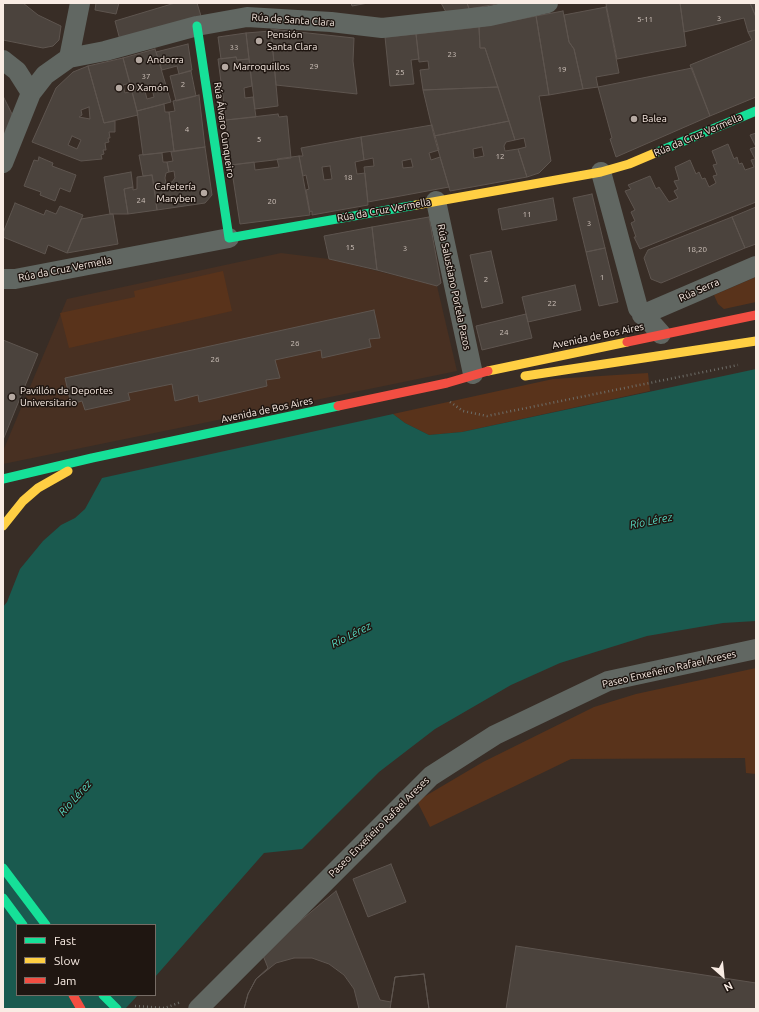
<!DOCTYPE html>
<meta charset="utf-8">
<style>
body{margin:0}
#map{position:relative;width:759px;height:1012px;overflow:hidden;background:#382d26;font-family:Ubuntu,sans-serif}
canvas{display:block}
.frame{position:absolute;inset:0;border:4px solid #f9ece4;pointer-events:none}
.legend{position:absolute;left:16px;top:924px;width:140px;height:72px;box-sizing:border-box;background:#1f1611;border:1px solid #766c65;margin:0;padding:5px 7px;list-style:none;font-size:12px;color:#f9ece4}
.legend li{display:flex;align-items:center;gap:8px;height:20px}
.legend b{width:20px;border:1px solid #766c65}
.north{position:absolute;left:703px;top:956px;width:40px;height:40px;-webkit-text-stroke:3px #1f1611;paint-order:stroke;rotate:153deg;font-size:11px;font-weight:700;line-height:16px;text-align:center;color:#f9ece4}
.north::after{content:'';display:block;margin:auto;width:14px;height:18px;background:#f9ece4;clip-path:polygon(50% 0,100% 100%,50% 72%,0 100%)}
</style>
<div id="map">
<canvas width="759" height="1012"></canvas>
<div class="frame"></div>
<ul class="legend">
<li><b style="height:5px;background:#16e098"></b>Fast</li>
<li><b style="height:5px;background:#ffcf43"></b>Slow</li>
<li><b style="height:5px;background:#f24e42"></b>Jam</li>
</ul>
<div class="north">N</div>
</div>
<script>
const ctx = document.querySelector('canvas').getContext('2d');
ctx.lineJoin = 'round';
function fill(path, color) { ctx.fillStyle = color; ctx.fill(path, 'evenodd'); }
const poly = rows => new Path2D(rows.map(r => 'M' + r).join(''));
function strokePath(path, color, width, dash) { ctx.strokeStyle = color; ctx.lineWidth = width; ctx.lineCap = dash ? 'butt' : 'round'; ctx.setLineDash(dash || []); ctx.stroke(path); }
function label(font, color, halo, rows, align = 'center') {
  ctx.font = font + ' Ubuntu,sans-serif'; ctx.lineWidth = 3; ctx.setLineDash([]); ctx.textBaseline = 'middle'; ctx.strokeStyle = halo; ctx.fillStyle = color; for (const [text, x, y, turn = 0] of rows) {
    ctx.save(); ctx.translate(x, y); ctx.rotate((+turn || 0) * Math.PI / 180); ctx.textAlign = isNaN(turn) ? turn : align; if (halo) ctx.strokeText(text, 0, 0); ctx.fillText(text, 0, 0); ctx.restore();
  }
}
fill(poly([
 [281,253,329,259,437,286,457,371,3,464,3,451,67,299]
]), '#483022');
fill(poly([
 [223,271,232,311,69,348,60,313,135,297,134,291],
 [756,277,756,302,724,309,718,304,714,295],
 [648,373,650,391,462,432,429,435,405,423,393,414,553,379],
 [756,668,756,774,746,773,745,758,571,759,430,827,417,801,483,762,594,707,636,694]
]), '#59331b');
fill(poly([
 [756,369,756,621,723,623,647,636,560,663,511,685,435,729,379,772,302,849,264,853,155,977,155,925,17,925,17,995,138,995,125,1009,3,1009,3,607,7,602,20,569,43,541,61,525,75,518,85,509,102,478,393,414,405,423,429,435,462,432]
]), '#1a5a4f');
const building = poly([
 [3,3,23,3,38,15,61,26,59,40,53,46,43,48,3,40,3,3],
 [96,3,119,3,116,14,95,10,96,3],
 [175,3,197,3,201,16,120,40,115,21,175,3],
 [351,3,368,3,352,6,351,3],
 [441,3,467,3,470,11,446,12,441,3],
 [467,3,502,3,469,9,467,3],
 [610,3,680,3,686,46,617,59,606,4,610,3],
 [680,3,750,3,756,17,756,30,748,32,744,18,684,32,680,3],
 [750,3,756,3,756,17,750,3],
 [606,7,619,73,596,77,598,87,583,89,574,49,569,42,564,15,606,7],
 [563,11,569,42,574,49,583,89,549,95,536,16,563,11],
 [536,16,549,95,539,96,551,161,539,173,527,177,518,149,526,147,524,138,515,140,485,48,480,48,479,27,536,16],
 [479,27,480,48,485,48,498,87,423,90,420,70,429,69,428,61,419,62,416,34,479,27],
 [271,29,354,38,353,61,357,94,276,85,271,29],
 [756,30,756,97,710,116,690,65,752,40,748,32,756,30],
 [271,31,278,106,255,109,246,33,271,31],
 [246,33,249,59,237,60,236,57,221,59,218,37,246,33],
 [416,34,419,59,411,60,414,84,390,86,385,37,416,34],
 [188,44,192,70,179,74,177,66,162,70,156,52,188,44],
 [155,49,171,102,137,111,123,58,155,49],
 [151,85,154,97,147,99,144,87,151,85],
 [236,57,237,60,249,59,252,86,244,88,245,98,253,97,256,117,226,120,218,59,236,57],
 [123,58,130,83,123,85,125,93,132,91,138,115,104,123,88,66,123,58],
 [88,66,104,123,115,121,115,132,109,132,110,138,108,138,109,142,105,143,106,150,103,150,104,154,101,155,102,159,81,161,32,142,56,88,73,72,88,66],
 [89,107,90,119,79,117,82,115,81,110,89,107],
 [72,136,81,140,77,149,68,145,72,136],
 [692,68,710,116,616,157,610,139,612,138,598,87,692,68],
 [191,71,196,96,176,101,170,76,191,71],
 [498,87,509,121,434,136,423,90,498,87],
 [199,95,205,147,174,151,169,112,175,111,173,101,199,95],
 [3,96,13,116,3,140,3,96],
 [164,104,165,112,169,112,174,151,143,155,137,111,164,104],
 [278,114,279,117,287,116,291,158,231,165,226,120,278,114],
 [509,121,515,140,506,142,504,146,505,151,518,149,527,177,450,191,434,136,509,121],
 [482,147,484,156,474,158,473,149,482,147],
 [432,125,439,150,429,153,431,160,440,157,449,187,368,202,364,167,374,166,373,158,364,160,361,137,432,125],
 [411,159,413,167,403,168,402,161,411,159],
 [756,133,756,202,640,249,634,237,636,237,631,223,635,221,631,212,635,210,625,191,631,189,628,185,650,176,656,189,659,187,669,202,678,198,674,191,678,189,674,181,679,180,675,167,690,160,696,174,699,172,702,179,705,178,709,187,716,183,713,176,717,175,713,165,717,164,712,151,728,144,734,159,737,157,739,164,742,163,745,170,754,167,751,160,755,159,750,149,756,147,750,135,756,133],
 [361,137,364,160,355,162,357,174,365,173,368,205,312,215,312,211,310,212,306,190,309,189,306,175,303,176,299,156,303,156,301,148,361,137],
 [330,166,332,179,324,180,322,167,330,166],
 [205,147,212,195,205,203,157,210,154,185,172,182,175,178,174,171,169,172,167,162,173,161,171,152,205,147],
 [162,153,163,162,167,162,169,172,166,173,165,178,166,183,154,185,152,175,143,176,139,155,162,153],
 [299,156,310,215,240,224,231,165,254,162,255,170,279,167,277,159,299,156],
 [39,157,53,163,52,166,76,175,70,192,60,188,55,201,40,195,41,192,24,186,34,160,38,161,39,157],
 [131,172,133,187,124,189,128,214,110,214,104,177,131,172],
 [152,175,157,210,128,214,124,189,133,187,133,190,137,189,137,177,152,175],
 [592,194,605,248,586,252,573,198,592,194],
 [553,198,557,220,502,230,498,209,553,198],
 [15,203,44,215,46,210,56,214,60,206,83,215,67,253,48,245,45,254,3,237,3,233,15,203],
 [756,207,756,244,745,248,732,217,756,207],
 [110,214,113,214,118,244,67,253,81,219,110,214],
 [429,217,441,283,437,286,377,270,372,227,429,217],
 [732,217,745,248,661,283,651,279,644,258,648,250,732,217],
 [372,227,377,270,329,259,324,236,372,227],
 [605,248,618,302,599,306,586,252,605,248],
 [491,251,503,303,482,308,470,255,491,251],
 [575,285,581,310,528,322,522,297,575,285],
 [374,310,380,338,369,339,371,347,322,358,321,350,275,360,280,378,266,380,267,386,199,402,198,395,175,401,172,384,128,393,130,400,85,410,82,401,71,404,65,378,374,310],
 [526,314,532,338,482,350,476,326,526,314],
 [3,340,38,354,3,440,3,340],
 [391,864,406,902,368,917,353,879,391,864],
 [336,891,380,1000,391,1002,395,977,424,974,429,1009,244,1009,248,994,256,979,268,968,262,953,336,891],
 [516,946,756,983,756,1009,506,1009,516,946],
 [294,958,312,958,329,964,344,975,354,989,359,1009,244,1009,248,994,256,979,276,963,294,958],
 [424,974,429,1009,390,1009,395,977,424,974]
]);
fill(building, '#4b433d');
strokePath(building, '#5e554f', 1);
strokePath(poly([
 [450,402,463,411,487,416,738,365],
 [135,1006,165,1008,181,1002]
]), '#6d6d68', 2.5, [1, 3]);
strokePath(poly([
 [69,58,80,3],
 [3,60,17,71,31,93],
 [3,163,31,93,45,75,69,58,105,51,197,26,247,17,331,22,382,28,490,16,548,3],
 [601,172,638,308,661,334],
 [436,201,473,374],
 [3,279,15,279,229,238],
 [642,315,756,266],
 [198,1009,431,776,495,735,608,681,756,649]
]), '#616762', 20);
strokePath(poly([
 [197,26,229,238,416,205],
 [655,153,756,111],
 [3,479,92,458,338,406],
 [3,868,46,925],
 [3,898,23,925],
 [103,995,117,1009]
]), '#16e098', 9);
strokePath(poly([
 [416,205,601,172,629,164,655,153],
 [488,371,627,342],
 [525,376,756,341],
 [3,526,23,501,38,488,68,471]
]), '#ffcf43', 9);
strokePath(poly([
 [627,342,756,315],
 [338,406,447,383,488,371],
 [73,995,81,1009]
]), '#f24e42', 9);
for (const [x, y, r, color] of [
 [259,41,4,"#b5a9a2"],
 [139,60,4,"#b5a9a2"],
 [225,67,4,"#b5a9a2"],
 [119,88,4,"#b5a9a2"],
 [634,119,4,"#b5a9a2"],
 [204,193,4,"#b5a9a2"],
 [12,397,4,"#b5a9a2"]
]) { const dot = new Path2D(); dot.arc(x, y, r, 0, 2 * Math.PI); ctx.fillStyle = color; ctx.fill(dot); strokePath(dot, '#1f1611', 1.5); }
label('8px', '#cec2ba', null, [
 ["3",719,18],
 ["5-11",645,19],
 ["33",234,47],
 ["23",452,54],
 ["29",314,66],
 ["19",562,69],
 ["25",400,72],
 ["37",146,76],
 ["2",183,84],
 ["4",187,129],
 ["5",259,139],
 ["12",500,156],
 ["18",348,177],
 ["24",141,200],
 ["20",272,201],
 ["11",527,214],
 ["3",589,223],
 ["15",350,247],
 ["3",405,248],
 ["18,20",697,249],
 ["1",602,277],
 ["2",486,279],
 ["22",552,303],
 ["24",504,332],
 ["26",295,343],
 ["26",215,359]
]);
label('10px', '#f9ece4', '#1f1611', [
 ["Rúa de Santa Clara",293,20,4],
 ["Rúa Álvaro Cunqueiro",224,130,82],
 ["Rúa da Cruz Vermella",698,135,-23],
 ["Rúa da Cruz Vermella",384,210,-10],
 ["Rúa da Cruz Vermella",65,269,-11],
 ["Rúa Salustiano Portela Pazos",454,287,78],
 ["Rúa Serra",699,290,-24],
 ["Avenida de Bos Aires",598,336,-12],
 ["Avenida de Bos Aires",267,410,-12],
 ["Paseo Enxeñeiro Rafael Areses",669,669,-13],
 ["Paseo Enxeñeiro Rafael Areses",379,827,-45]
]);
label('10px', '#f9ece4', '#1f1611', [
 ["Pensión",267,35],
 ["Santa Clara",267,47],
 ["Andorra",147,60],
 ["Marroquillos",233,67],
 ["O Xamón",127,88],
 ["Balea",642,119],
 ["Cafetería",196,187,"right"],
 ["Maryben",196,199,"right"],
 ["Pavillón de Deportes",20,391],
 ["Universitario",20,403]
], 'left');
label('italic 11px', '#56d8c0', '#1f1611', [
 ["Río Lérez",651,521,-11],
 ["Río Lérez",351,635,-27],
 ["Río Lérez",75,798,-48]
]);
</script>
